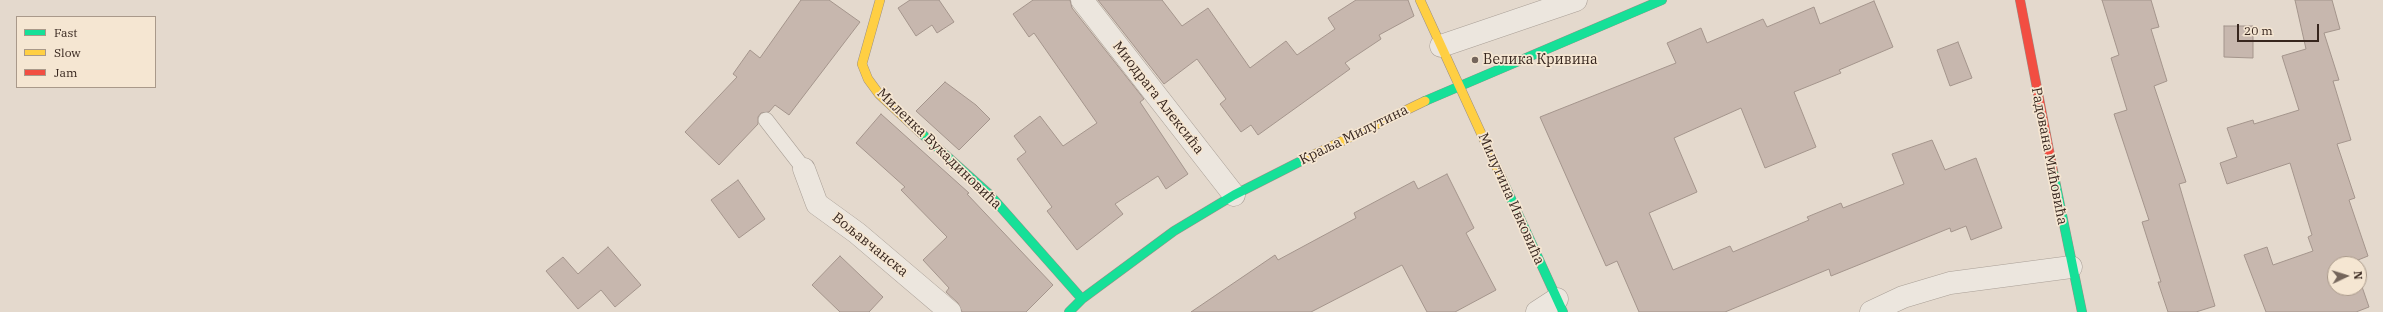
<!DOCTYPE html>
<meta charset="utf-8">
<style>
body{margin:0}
#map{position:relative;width:2383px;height:312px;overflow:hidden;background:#e4d9cd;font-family:"IBM Plex Serif",serif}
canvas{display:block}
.legend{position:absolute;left:16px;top:16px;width:140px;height:72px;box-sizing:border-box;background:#f5e6d2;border:1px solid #a9998a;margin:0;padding:5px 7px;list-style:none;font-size:12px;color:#37261e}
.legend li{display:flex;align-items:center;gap:8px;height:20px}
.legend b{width:20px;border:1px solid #a9998a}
.north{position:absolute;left:2327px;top:256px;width:40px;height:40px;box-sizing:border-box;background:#f5e6d2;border:1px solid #a9998a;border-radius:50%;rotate:86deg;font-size:11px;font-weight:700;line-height:16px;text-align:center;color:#37261e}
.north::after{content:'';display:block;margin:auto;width:14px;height:18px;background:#74655b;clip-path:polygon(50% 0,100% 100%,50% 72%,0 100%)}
.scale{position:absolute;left:2237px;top:24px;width:82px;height:18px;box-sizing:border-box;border:2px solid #37261e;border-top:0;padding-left:5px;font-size:12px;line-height:14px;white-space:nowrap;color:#37261e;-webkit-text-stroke:3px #f5e6d2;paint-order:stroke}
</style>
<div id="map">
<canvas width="2383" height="312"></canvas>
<ul class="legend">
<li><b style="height:5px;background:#16e098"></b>Fast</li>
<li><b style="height:5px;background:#ffcf43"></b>Slow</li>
<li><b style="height:5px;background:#f24e42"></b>Jam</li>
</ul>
<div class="north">N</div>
<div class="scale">20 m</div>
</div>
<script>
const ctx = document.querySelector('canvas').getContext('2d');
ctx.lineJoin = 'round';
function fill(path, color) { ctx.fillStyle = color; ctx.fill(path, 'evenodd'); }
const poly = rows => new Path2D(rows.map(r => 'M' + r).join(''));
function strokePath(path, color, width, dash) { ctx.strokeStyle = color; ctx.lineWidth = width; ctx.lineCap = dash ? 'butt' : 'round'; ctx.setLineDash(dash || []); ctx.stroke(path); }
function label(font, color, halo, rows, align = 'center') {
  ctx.font = font + ' "IBM Plex Serif",serif'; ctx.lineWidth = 3.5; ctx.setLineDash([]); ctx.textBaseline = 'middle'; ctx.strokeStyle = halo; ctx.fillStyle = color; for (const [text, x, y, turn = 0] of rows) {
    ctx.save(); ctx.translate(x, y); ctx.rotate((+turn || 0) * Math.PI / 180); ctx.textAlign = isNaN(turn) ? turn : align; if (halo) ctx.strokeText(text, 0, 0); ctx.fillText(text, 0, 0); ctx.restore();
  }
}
const building = poly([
 [801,0,829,0,860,22,789,115,775,105,769,112,761,113,758,117,758,124,719,165,685,132,737,77,733,74,750,50,760,58,801,0],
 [910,0,939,0,954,22,937,33,932,25,916,36,898,8,910,0],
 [1033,0,1070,0,1072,8,1144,99,1140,102,1188,174,1166,189,1158,176,1115,204,1123,214,1077,250,1047,211,1052,207,1017,159,1026,152,1014,136,1040,116,1063,146,1097,123,1034,33,1029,37,1013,14,1033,0],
 [1098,0,1162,0,1182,26,1208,8,1250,68,1286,41,1297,55,1335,29,1328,18,1356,0,1408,0,1414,16,1379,35,1381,39,1345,63,1350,69,1258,135,1251,125,1241,132,1220,104,1226,99,1197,59,1164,84,1098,0],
 [2102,0,2151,0,2159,27,2151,29,2167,81,2154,86,2186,182,2179,184,2215,306,2196,312,2168,312,2158,282,2161,282,2142,222,2149,220,2114,114,2127,110,2111,58,2119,55,2102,0],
 [2295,0,2332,0,2340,29,2324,33,2339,80,2333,81,2351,140,2337,144,2355,198,2349,200,2368,256,2353,262,2354,264,2335,264,2335,288,2359,288,2359,278,2369,307,2356,312,2266,312,2244,255,2267,247,2273,265,2313,251,2308,237,2312,235,2290,163,2227,184,2220,163,2237,157,2227,128,2253,120,2254,124,2299,110,2282,56,2306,49,2295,0],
 [1874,1,1893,47,1839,70,1841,73,1794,92,1816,147,1765,168,1741,108,1674,138,1697,192,1649,213,1673,270,1730,246,1733,252,1809,220,1807,217,1841,203,1843,208,1904,184,1892,154,1932,140,1945,170,1976,158,2002,228,1971,240,1966,226,1951,232,1950,228,1831,276,1829,269,1725,312,1639,312,1617,261,1606,266,1540,117,1676,63,1667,43,1701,28,1707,43,1763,19,1767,27,1814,7,1820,24,1874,1],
 [2224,26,2253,26,2253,58,2224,57,2224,26],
 [1958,42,1972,78,1950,86,1937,50,1958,42],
 [945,82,976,105,990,119,959,150,916,111,945,82],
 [881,114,969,193,967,194,1053,285,1026,312,962,312,958,303,946,292,949,288,923,260,947,237,901,190,905,187,856,143,881,114],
 [1447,174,1474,228,1466,233,1496,290,1455,312,1427,312,1402,265,1311,312,1191,312,1275,255,1278,260,1356,218,1354,213,1414,181,1418,189,1447,174],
 [738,180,765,219,739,238,711,200,738,180],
 [608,247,641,285,615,307,601,290,578,309,546,271,563,257,578,274,608,247],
 [840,256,883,297,869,312,840,312,812,285,840,256]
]);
fill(building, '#c7b7ae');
strokePath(building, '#a4958c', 1);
const lane = poly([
 [766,120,804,169]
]);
const street = poly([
 [1082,0,1234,195],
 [1441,46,1576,0],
 [804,169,817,204,857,233,950,312],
 [1537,312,1557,299],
 [1871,312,1903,297,1950,283,2071,267]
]);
const fast = poly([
 [1425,101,1662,0],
 [921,133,989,194,1082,299],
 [2053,171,2082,312],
 [1502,179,1563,312],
 [1069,312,1082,299,1174,231,1234,195,1305,159]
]);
const slow = poly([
 [880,0,862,64,868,79,879,94,921,133],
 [1420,0,1502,179],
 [1305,159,1425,101]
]);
const jam = poly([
 [2020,0,2053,171]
]);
strokePath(lane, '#a99f96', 16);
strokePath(street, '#a99f96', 23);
strokePath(fast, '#998e86', 10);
strokePath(slow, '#998e86', 10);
strokePath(jam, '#998e86', 10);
strokePath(lane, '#ece6de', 15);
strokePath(street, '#ece6de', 22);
strokePath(fast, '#16e098', 9);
strokePath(slow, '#ffcf43', 9);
strokePath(jam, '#f24e42', 9);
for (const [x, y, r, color] of [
 [1475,60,4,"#74655b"]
]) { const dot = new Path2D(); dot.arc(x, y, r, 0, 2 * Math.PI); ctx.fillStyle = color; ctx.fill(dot); strokePath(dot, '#f5e6d2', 1.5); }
label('14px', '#37261e', '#f5e6d2', [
 ["Велика Кривина",1483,60]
], 'left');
label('14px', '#37261e', '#f5e6d2', [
 ["Миодрага Алексића",1158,98,52],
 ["Краља Милутина",1354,135,-26],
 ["Миленка Вукадиновића",939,149,44],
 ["Радована Мићовића",2049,156,79],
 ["Милутина Ивковића",1511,199,66],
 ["Вољавчанска",870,245,39]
]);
</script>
